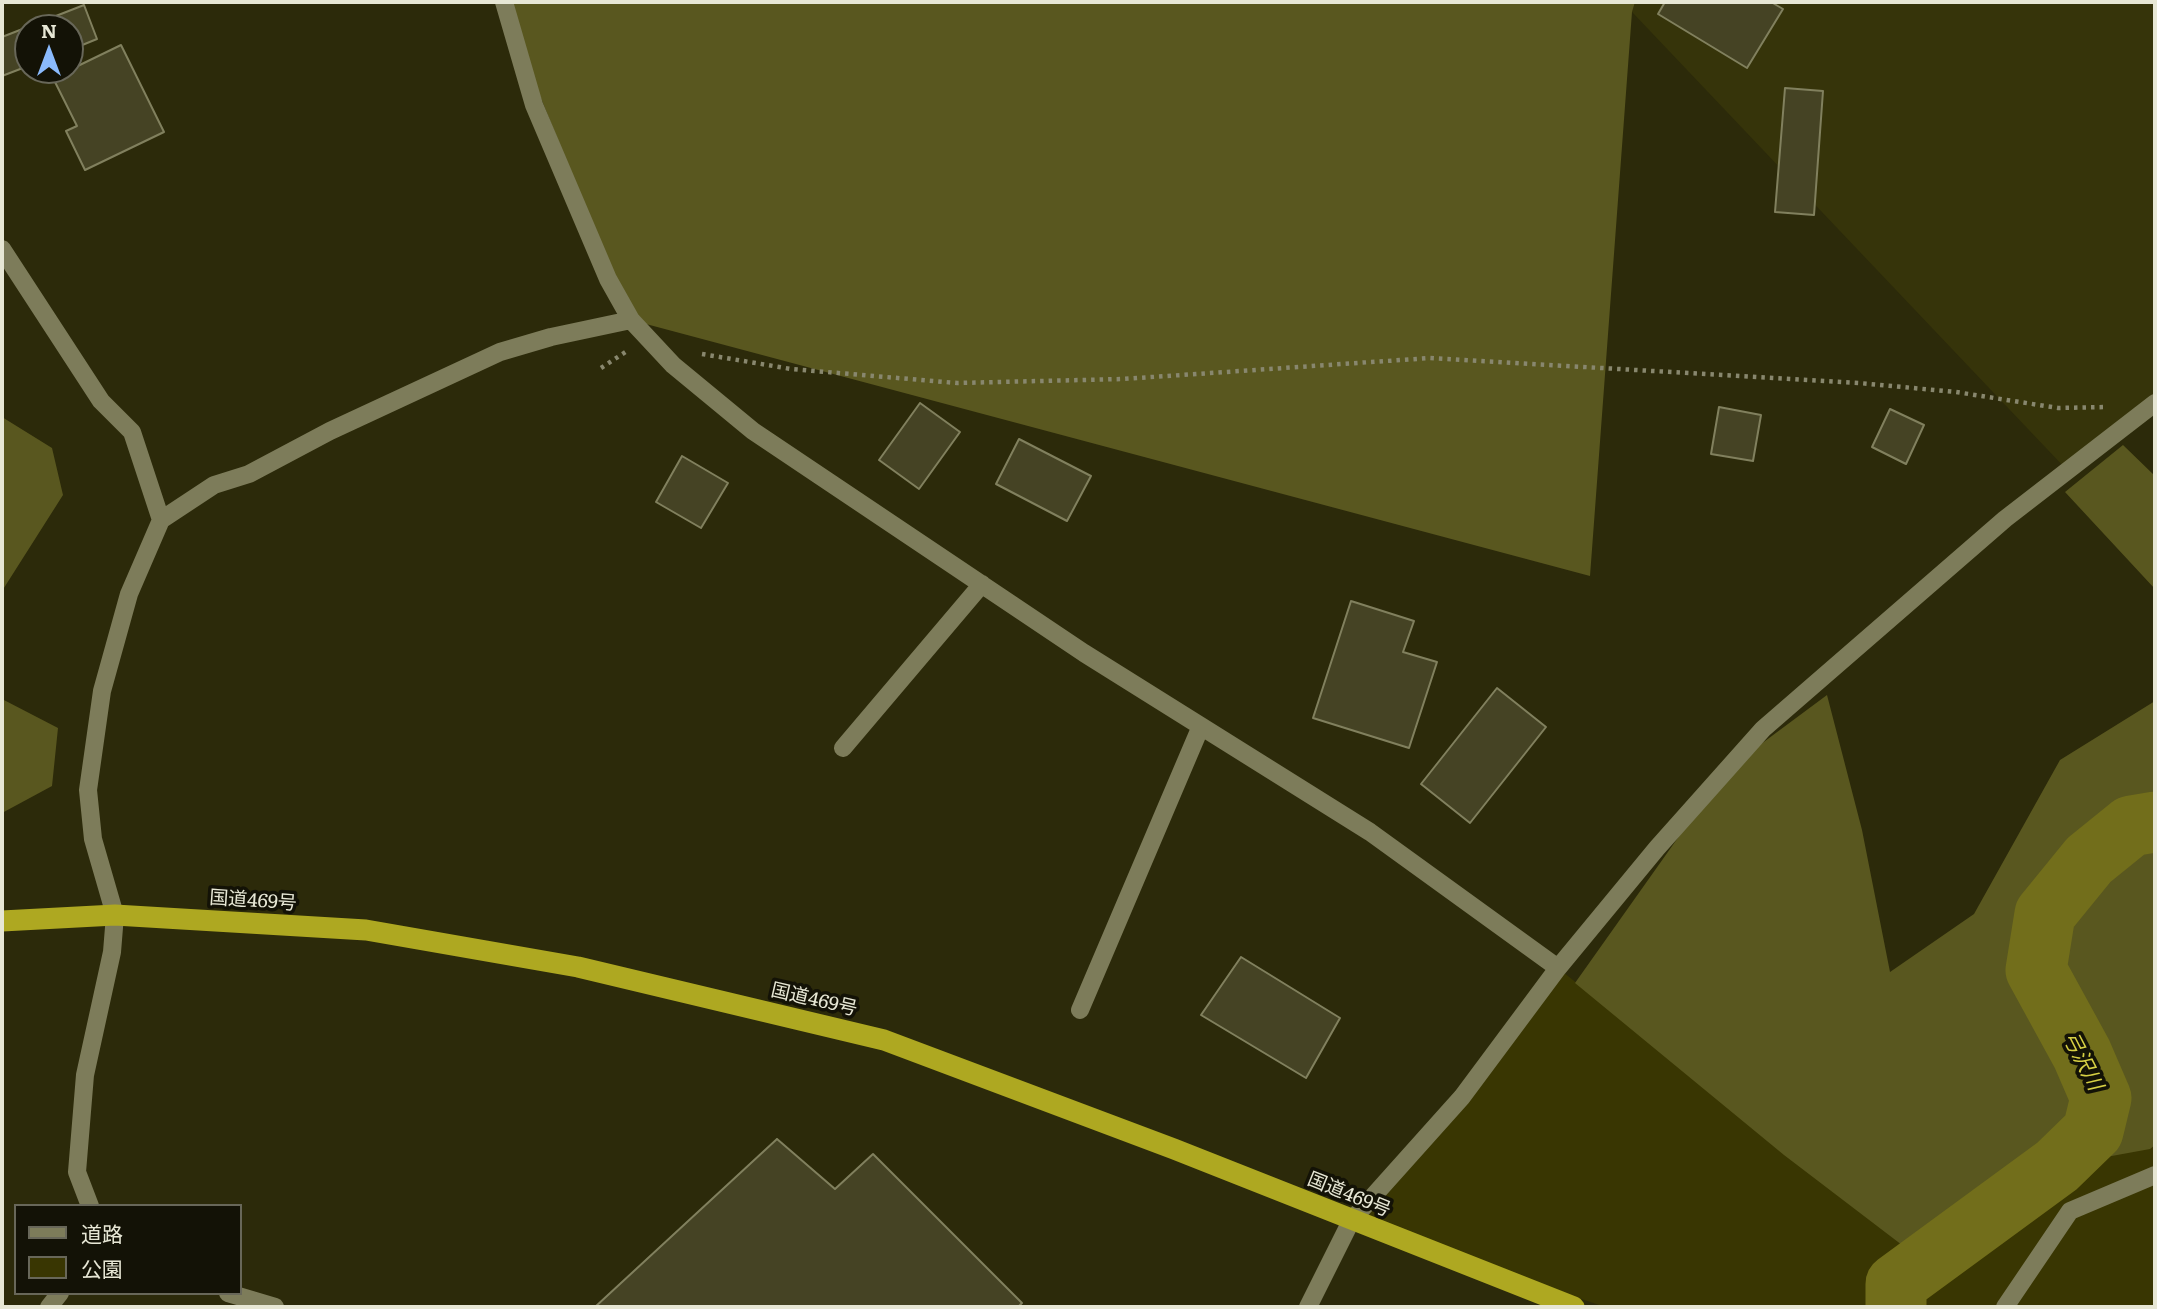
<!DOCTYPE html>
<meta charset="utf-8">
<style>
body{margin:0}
#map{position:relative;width:2157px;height:1309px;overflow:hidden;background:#2c2a0a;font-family:Literata,"Noto Sans JP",serif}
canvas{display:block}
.frame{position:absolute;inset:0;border:4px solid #e7e7d5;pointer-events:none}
.legend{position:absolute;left:14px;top:1204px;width:228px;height:91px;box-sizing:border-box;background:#131206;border:2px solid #686759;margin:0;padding:9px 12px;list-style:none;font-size:21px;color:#e7e7d5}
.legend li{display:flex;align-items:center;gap:14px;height:35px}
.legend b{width:35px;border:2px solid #686759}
.north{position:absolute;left:14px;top:14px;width:70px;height:70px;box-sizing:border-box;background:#131206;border:2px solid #686759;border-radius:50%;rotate:0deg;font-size:19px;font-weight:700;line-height:28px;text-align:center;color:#e7e7d5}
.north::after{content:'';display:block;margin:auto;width:24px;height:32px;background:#8abafc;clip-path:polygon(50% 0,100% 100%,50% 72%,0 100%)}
</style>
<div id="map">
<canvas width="2157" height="1309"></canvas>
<div class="frame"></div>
<ul class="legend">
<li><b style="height:9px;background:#7d7c5a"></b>道路</li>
<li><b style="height:19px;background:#393602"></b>公園</li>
</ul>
<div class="north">N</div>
</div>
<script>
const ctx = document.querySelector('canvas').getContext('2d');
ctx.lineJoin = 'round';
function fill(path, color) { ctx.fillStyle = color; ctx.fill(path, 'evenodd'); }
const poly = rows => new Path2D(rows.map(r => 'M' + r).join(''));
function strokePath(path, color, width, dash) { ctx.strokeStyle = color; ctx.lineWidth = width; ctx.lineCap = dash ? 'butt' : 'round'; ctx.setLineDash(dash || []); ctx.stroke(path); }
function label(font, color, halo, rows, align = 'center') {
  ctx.font = font + ' Literata,"Noto Sans JP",serif'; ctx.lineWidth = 7; ctx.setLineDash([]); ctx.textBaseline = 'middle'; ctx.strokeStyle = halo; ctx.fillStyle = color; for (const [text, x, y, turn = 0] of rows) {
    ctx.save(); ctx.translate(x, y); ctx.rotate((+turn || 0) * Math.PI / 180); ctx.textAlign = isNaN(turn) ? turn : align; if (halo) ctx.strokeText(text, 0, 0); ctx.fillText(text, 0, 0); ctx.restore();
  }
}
fill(poly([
 [1635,2,2155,2,2155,393,2066,469,1632,12]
]), '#36340a');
fill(poly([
 [1558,968,1905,1247,2057,1166,2155,1123,2155,1307,1605,1307,1351,1221]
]), '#393602');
fill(poly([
 [502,2,1635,2,1632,12,1590,576,631,320],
 [2,417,52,448,63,495,2,591],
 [2123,445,2155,476,2155,589,2065,492],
 [1827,695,1862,830,1890,972,1974,914,2060,760,2155,701,2155,1145,2150,1149,2057,1166,1919,1258,1784,1155,1575,983,1726,770],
 [2,699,58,728,52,786,2,813]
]), '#59571f');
strokePath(poly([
 [1896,1307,1896,1284,2057,1166,2093,1131,2101,1098,2082,1054,2036,970,2045,914,2089,860,2131,826,2155,822]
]), '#726e1b', 61);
const building = poly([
 [1665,2,1771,2,1783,9,1747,68,1658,14,1665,2],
 [84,5,97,39,70,50,70,28,28,28,28,66,2,76,2,37,84,5],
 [121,45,164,132,85,170,66,131,77,126,53,78,121,45],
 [1785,88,1823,91,1814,215,1775,212,1785,88],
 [920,403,960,432,919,489,879,460,920,403],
 [1719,407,1761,415,1753,461,1711,454,1719,407],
 [1890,409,1924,425,1906,464,1872,447,1890,409],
 [1019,439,1091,476,1067,521,996,484,1019,439],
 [682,456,728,483,701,528,656,502,682,456],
 [1351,601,1414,621,1403,652,1437,662,1409,748,1313,718,1351,601],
 [1497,688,1546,727,1470,823,1421,784,1497,688],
 [1241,957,1340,1018,1306,1078,1201,1015,1241,957],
 [777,1139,835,1189,873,1154,1022,1303,1018,1307,595,1307,777,1139]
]);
fill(building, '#454324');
strokePath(building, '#81805e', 2);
strokePath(poly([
 [702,354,791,369,957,383,1123,379,1430,358,1859,383,1956,392,2058,408,2106,407],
 [601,368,627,351]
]), '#88876e', 4.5, [3.5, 5]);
strokePath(poly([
 [504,2,534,105,608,279,631,320,673,365,753,431,1084,653,1370,832,1558,968],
 [2,249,101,401,132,432,161,520],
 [843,748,982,584],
 [1080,1010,1201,726],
 [90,1206,77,1172,85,1075,112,952,115,915,93,839,88,790,102,691,129,594,161,520,214,485,249,474,330,431,500,352,551,337,631,320],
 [228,1293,275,1307],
 [49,1307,60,1293],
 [1308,1307,1351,1221,1462,1097,1558,968,1657,848,1763,729,2005,519,2155,403],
 [2005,1307,2070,1211,2155,1175]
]), '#7d7c5a', 18);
strokePath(poly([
 [2,921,115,915,366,930,578,967,884,1040,1174,1149,1574,1307]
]), '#aea821', 21);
label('19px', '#e7e7d5', '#131206', [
 ["国道469号",253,901,4],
 ["国道469号",814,1000,13],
 ["国道469号",1349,1195,22]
]);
label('italic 21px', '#d7d044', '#131206', [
 ["弓沢川",2082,1061,63]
]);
</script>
